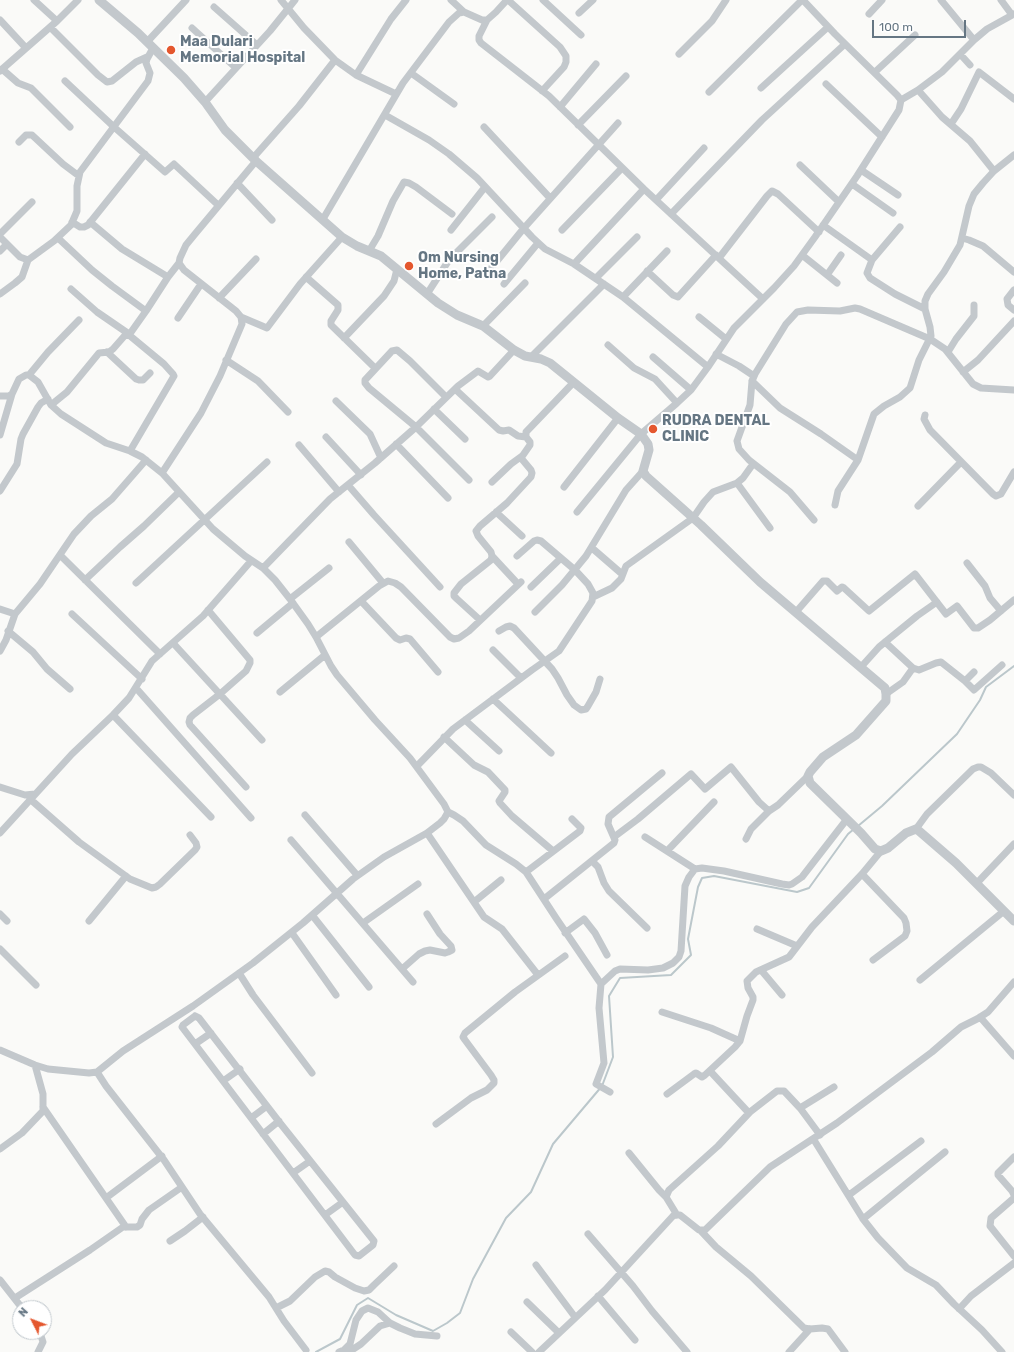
<!DOCTYPE html>
<style>
body{margin:0}
#map{position:relative;width:1014px;height:1352px;overflow:hidden;background:#fafaf8;font-family:Rubik,sans-serif}
canvas{display:block}
.north{position:absolute;left:12px;top:1300px;width:40px;height:40px;box-sizing:border-box;background:#fff;border:1px solid #c1c8cd;border-radius:50%;rotate:312deg;font-size:11px;font-weight:700;line-height:16px;text-align:center;color:#657683}
.north::after{content:'';display:block;margin:auto;width:14px;height:18px;background:#e4572e;clip-path:polygon(50% 0,100% 100%,50% 72%,0 100%)}
.scale{position:absolute;left:872px;top:20px;width:94px;height:18px;box-sizing:border-box;border:2px solid #657683;border-top:0;padding-left:5px;font-size:12px;line-height:14px;white-space:nowrap;color:#657683;-webkit-text-stroke:3px #fff;paint-order:stroke}
</style>
<div id="map">
<canvas width="1014" height="1352"></canvas>
<div class="north">N</div>
<div class="scale">100 m</div>
</div>
<script>
const ctx = document.querySelector('canvas').getContext('2d');
ctx.lineJoin = 'round';
const poly = rows => new Path2D(rows.map(r => 'M' + r).join(''));
function strokePath(path, color, width, dash) { ctx.strokeStyle = color; ctx.lineWidth = width; ctx.lineCap = dash ? 'butt' : 'round'; ctx.setLineDash(dash || []); ctx.stroke(path); }
function label(font, color, halo, rows, align = 'center') {
  ctx.font = font + ' Rubik,sans-serif'; ctx.lineWidth = 4; ctx.setLineDash([]); ctx.textBaseline = 'middle'; ctx.strokeStyle = halo; ctx.fillStyle = color; for (const [text, x, y, turn = 0] of rows) {
    ctx.save(); ctx.translate(x, y); ctx.rotate((+turn || 0) * Math.PI / 180); ctx.textAlign = isNaN(turn) ? turn : align; if (halo) ctx.strokeText(text, 0, 0); ctx.fillText(text, 0, 0); ctx.restore();
  }
}
strokePath(poly([
 [858,826,882,806,957,734,980,700,986,687,1014,666],
 [316,1352,340,1339,357,1305,368,1298,396,1315,433,1331,447,1323,460,1313,473,1279,506,1218,531,1192,553,1144,602,1086,613,1057,609,996,620,978,671,975,691,955,688,939,698,887,702,878,714,876,797,892,809,888,848,834,854,829]
]), '#bbc7cb', 2);
strokePath(poly([
 [34,0,57,21],
 [281,0,304,28,335,60,356,75,396,94],
 [451,0,464,12],
 [508,0,560,47,566,56,566,62,564,67,542,91],
 [543,0,581,35],
 [941,0,974,40],
 [1001,0,1012,15],
 [214,7,257,45],
 [579,13,593,0],
 [869,14,882,0],
 [0,20,26,48],
 [487,20,479,36,479,40,481,43,549,96,644,189,763,299],
 [50,27,98,75,107,82,112,81,136,62,147,57],
 [192,28,236,68],
 [147,42,186,0],
 [679,54,712,21,726,0],
 [960,54,970,65],
 [2,69,18,83,31,88,70,127],
 [0,71,57,21,78,0],
 [875,72,915,35],
 [411,73,454,104],
 [356,75,391,19,406,0],
 [65,81,114,127,165,172,174,164,218,205],
 [826,84,882,137],
 [761,88,828,27],
 [918,90,942,117,970,141,994,171],
 [709,92,802,0],
 [901,100,918,90,942,72,974,40,987,29,1014,14],
 [205,102,270,31,295,0],
 [560,107,596,64],
 [385,115,429,140,449,154,477,178,532,237,545,249,574,264,623,297,708,367],
 [951,124,961,109,979,72,1014,99],
 [578,125,626,76],
 [484,127,550,198],
 [19,142,26,135,32,135,63,164,79,176],
 [253,158,299,106,335,60],
 [800,165,839,202],
 [861,170,898,195],
 [237,183,272,220],
 [852,184,893,213],
 [656,200,704,148],
 [671,214,762,120,845,44],
 [323,219,403,83,449,22,459,13,464,12,482,20,487,20,496,12,507,0],
 [72,222,80,227,84,227,88,225,145,154],
 [90,222,122,249,168,277],
 [823,225,872,260],
 [900,227,872,260,867,273,870,278,895,294,925,309],
 [451,230,485,187],
 [562,230,622,168],
 [0,234,32,202],
 [0,237,20,257,28,260,54,241,71,225,77,211,77,186,80,172,148,81,150,73,146,63,147,59,153,48],
 [58,238,92,270,112,286,146,311],
 [962,238,969,240,983,246,1014,272],
 [0,251,7,244],
 [369,251,378,236,393,201,404,182,409,183,416,187,452,214],
 [802,255,837,283],
 [719,258,767,196,772,191,778,194,819,232],
 [574,264,644,189],
 [647,271,673,295,678,297,716,255],
 [488,272,524,228,618,123],
 [827,275,841,255],
 [306,277,338,305,338,310,331,321,331,325,375,368],
 [596,278,637,237],
 [504,284,538,243],
 [71,289,97,312,129,334],
 [1014,290,1007,299,1008,305,1014,310],
 [0,294,15,283,22,277,28,260],
 [427,294,449,260,492,217],
 [623,297,667,251],
 [219,298,256,259],
 [241,317,267,328,300,284,342,237],
 [699,317,726,339],
 [178,318,201,284],
 [483,326,525,283],
 [344,338,384,296,394,281,397,269],
 [608,345,634,368,655,379,677,403],
 [107,352,136,379,139,380,143,380,150,373],
 [948,352,956,339,974,316,974,305],
 [716,354,739,366,754,376],
 [531,357,604,284],
 [653,357,691,390],
 [226,360,258,381,288,412],
 [963,372,978,360,1014,321],
 [29,375,48,352,79,320],
 [752,381,780,408,821,434,858,460],
 [455,389,499,430,503,431,509,430,518,436,526,437],
 [0,396,9,396,12,394,19,379,26,375,29,375,38,382,51,405,61,414,106,443,130,451,142,457,162,473,213,529,245,556,263,568,275,580,290,599,308,624,316,637,331,666,337,675,375,720,410,758,444,804,448,812,444,819,440,823,427,833,384,857,353,879,303,923,253,963,193,1006,123,1051,97,1072,89,1073,48,1069,35,1065,0,1050],
 [446,397,410,361,397,350,392,351,365,380,365,383,369,388,416,427,469,480],
 [336,401,370,434,381,458],
 [51,405,67,392,99,353,109,352,113,349,127,333],
 [434,409,465,439],
 [925,415,924,419,930,430,993,494,996,496,1001,494,1014,472],
 [0,435,12,394],
 [326,437,361,475],
 [396,444,448,498],
 [299,445,339,492],
 [130,451,174,376,173,374,164,364,129,335,146,311,168,277,179,263],
 [162,473,201,413,220,376,242,324,241,317,236,311,184,270,179,263,180,258,186,245,195,234,256,161],
 [492,482,511,464,522,456],
 [737,483,770,528],
 [348,485,374,515,440,587],
 [564,487,618,418],
 [0,491,17,464,21,439,23,434,38,407,41,403,48,399],
 [835,505,838,491,858,460,874,414,884,406,900,397,910,388,919,360,931,336,930,327,925,309,925,301,928,294,944,272,960,245,969,206,974,194,983,183,994,171,1014,155],
 [918,506,961,462],
 [496,512,522,536],
 [577,512,641,434,677,403,691,390,708,367,734,328,774,288,794,266,815,237,857,176,899,110,901,100,897,95,835,34,803,0],
 [814,520,790,492,749,460,739,449,737,441,750,405,752,381,755,374,786,324,797,312,808,310,840,311,855,308,860,309,930,339,945,349,973,384,981,388,1014,390],
 [349,542,383,583],
 [592,548,622,574],
 [60,555,160,654],
 [492,556,518,584],
 [967,563,985,586,990,598,1001,611],
 [263,568,330,499,375,463,416,427,458,386,478,371,488,377,490,376,514,350],
 [85,580,120,547,144,526,179,492],
 [136,583,267,462],
 [531,587,561,558],
 [593,597,612,588,621,579,626,566,693,518,704,502,713,492,737,483,743,478,753,464],
 [290,599,329,568],
 [361,601,396,638,400,640,406,638,410,639,438,672],
 [0,609,15,614],
 [208,610,245,654,250,660,250,663,246,671,220,694,193,715,190,718,189,722,190,725,246,787],
 [535,612,562,585,586,556,626,490,643,471],
 [796,612,823,581,827,581,837,591,842,587,844,588,869,611,915,574,946,614,957,606,974,628,978,628,990,620,1014,600],
 [72,614,142,679],
 [480,620,457,599,454,596,454,593,461,584,491,560,492,556,491,552,478,536,476,531,480,526,507,503,531,477,532,473,531,470,521,458,530,445,530,442,526,437,526,432,574,382],
 [8,631,33,652,47,669,70,689],
 [499,631,506,627,510,626,514,628,552,669,558,678,567,695,574,705,581,710,586,709,588,706,596,692,600,679],
 [257,633,293,603],
 [316,637,379,586,388,581,395,583,401,587,450,637,454,639,459,638,469,631,521,582],
 [885,642,913,668,919,670,936,663,941,662,965,681,974,672],
 [173,643,262,740],
 [493,650,521,678],
 [0,651,6,640,15,614,40,584,74,534,91,516,112,499,146,460],
 [861,667,879,647,917,616,937,602],
 [965,681,974,690,1002,665],
 [136,688,251,818],
 [280,692,325,655],
 [886,694,903,682,913,668],
 [493,699,551,753],
 [113,715,211,817],
 [465,720,499,751],
 [444,737,474,765,488,772,505,790,505,792,499,801,500,803,512,816,553,851],
 [417,766,453,729,532,670,559,651,592,601,593,593,588,584,575,570,541,541,537,540,534,541,517,556],
 [0,787,25,795,35,794],
 [30,799,79,842,130,879,152,888,156,887,160,884,195,850,197,847,196,843,190,835],
 [448,812,454,815,463,821,486,845,516,864,526,872,556,918,601,984,599,1008,604,1063,596,1084,610,1092],
 [305,815,357,875],
 [916,829,927,814,973,769,978,767,981,767,991,773,1014,795],
 [0,833,72,754,113,715,129,698,152,661,203,616,251,561],
 [427,833,484,917,502,929,538,975],
 [614,837,638,819,691,774,705,789,731,767,759,802,769,811],
 [645,837,695,869],
 [746,839,751,829,769,811,778,805,808,776],
 [291,840,413,982],
 [667,851,714,802],
 [592,861,598,867,604,883,609,891,647,928],
 [526,872,580,831,581,828,572,819],
 [862,874,904,918,906,923,907,931,905,936,873,960],
 [977,883,1014,844],
 [544,899,614,843,615,840,608,824,609,817,662,773],
 [474,902,501,880],
 [0,914,7,921],
 [312,915,369,987],
 [89,921,126,876],
 [363,923,418,884],
 [757,929,797,946],
 [292,933,336,995],
 [565,933,584,919,595,933,607,955],
 [0,949,36,985],
 [402,969,419,954,425,951,430,950,445,953,448,952,452,950,451,946,440,934,427,914],
 [761,970,782,995],
 [239,973,253,995,312,1073],
 [920,980,1004,911],
 [601,984,615,971,620,969,648,970,663,968,673,963,679,957,681,951,685,886,689,877,695,869,702,868,724,871,782,884,789,885,792,884,802,877,847,819],
 [662,1012,711,1028,740,1041],
 [195,1016,199,1018,280,1123,374,1241,373,1245,359,1256,355,1255,182,1027,183,1025,195,1016],
 [980,1017,1014,1056],
 [195,1044,211,1033],
 [710,1071,749,1113],
 [97,1072,106,1086,164,1160,200,1214,269,1297,284,1321,306,1350],
 [223,1081,240,1069],
 [667,1094,694,1074,696,1073,702,1077,705,1075,735,1047,740,1041,747,1016,753,1000,753,997,748,988,747,981,756,972,789,957,812,927,862,874,881,851],
 [43,1107,126,1227],
 [800,1108,834,1087],
 [251,1118,267,1106],
 [436,1124,471,1098,487,1090,494,1083,494,1080,491,1075,465,1040,463,1037,465,1033,515,992,565,956],
 [263,1134,279,1121],
 [814,1140,863,1219,878,1238,907,1268,936,1285,954,1304,982,1330,1002,1352],
 [0,1149,22,1133,43,1111,43,1094,35,1065],
 [629,1153,659,1190,666,1197],
 [1014,1157,998,1173,998,1175,1012,1191,1014,1195],
 [293,1173,310,1161],
 [849,1195,921,1141],
 [106,1198,162,1156],
 [1014,1198,991,1218,990,1226,1014,1256],
 [325,1215,343,1202],
 [677,1215,666,1197,669,1190,718,1146,750,1112,777,1091,784,1091,800,1108,820,1135],
 [863,1219,945,1152],
 [701,1231,716,1247,751,1276,804,1328,810,1329,822,1328,828,1329,845,1352],
 [588,1234,633,1286,652,1311,687,1352],
 [170,1241,185,1231,203,1217],
 [536,1265,575,1317],
 [0,1280,22,1308],
 [598,1296,635,1340],
 [15,1298,90,1250,123,1227,137,1227,140,1225,142,1219,149,1210,182,1187],
 [527,1302,559,1333],
 [276,1308,290,1301,315,1277,325,1271,329,1272,335,1277,355,1288,364,1291,369,1290,374,1285,394,1266],
 [959,1309,971,1296,1014,1263],
 [511,1332,532,1352],
 [38,1352,43,1342,41,1336,39,1332],
 [339,1352,344,1350,350,1344,356,1320,362,1311,368,1308,378,1312,390,1323,400,1328,415,1334,437,1336],
 [342,1352,352,1350,361,1344,380,1326,390,1323],
 [539,1352,605,1290,673,1216,675,1215,680,1215,699,1230,705,1230,770,1167,837,1123,932,1052,961,1027,977,1019,988,1012,1014,982],
 [789,1352,810,1329]
]), '#c3c8cc', 7);
strokePath(poly([
 [99,0,138,33,184,78,205,102,225,130,256,161,342,237,357,246,381,256,438,303,457,315,483,326,514,350,525,356,541,359,550,363,618,418,641,434,648,444,649,450,643,471,646,476,701,525,760,582,885,688,886,694,886,701,856,735,823,757,810,772,808,776,810,783,861,833,875,849,881,851,888,848,906,833,916,829,919,831,956,863,1014,921]
]), '#c3c8cc', 9);
for (const [x, y, r, color] of [
 [171,50,5,"#e4572e"],
 [409,266,5,"#e4572e"],
 [653,429,5,"#e4572e"]
]) { const dot = new Path2D(); dot.arc(x, y, r, 0, 2 * Math.PI); ctx.fillStyle = color; ctx.fill(dot); strokePath(dot, '#fff', 1.5); }
label('bold 14px', '#657683', '#fff', [
 ["Maa Dulari",180,42],
 ["Memorial Hospital",180,58],
 ["Om Nursing",418,258],
 ["Home, Patna",418,274],
 ["RUDRA DENTAL",662,421],
 ["CLINIC",662,437]
], 'left');
</script>
